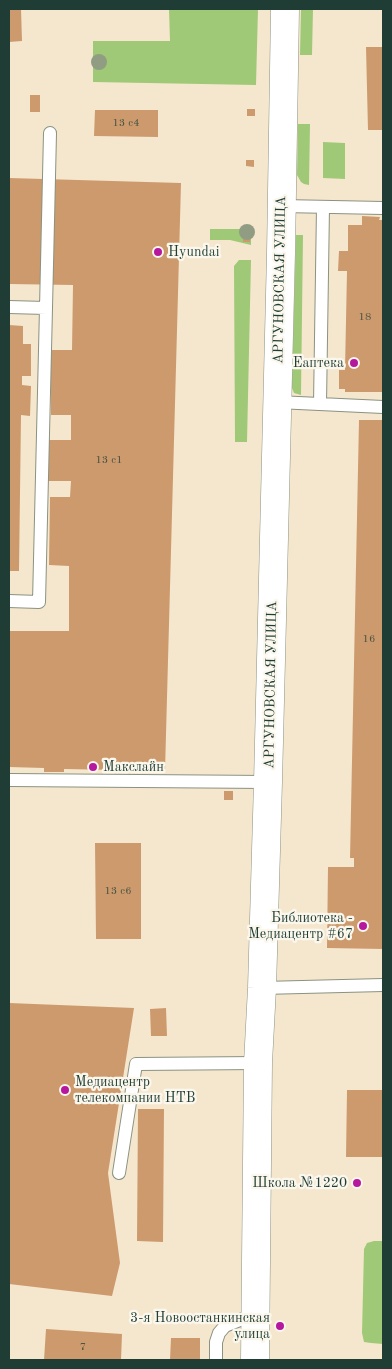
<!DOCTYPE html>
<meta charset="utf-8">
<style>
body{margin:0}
#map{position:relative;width:392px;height:1369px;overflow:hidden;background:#f5e7ce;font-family:"Old Standard TT",serif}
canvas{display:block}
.frame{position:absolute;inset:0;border:10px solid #1f3d34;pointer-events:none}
</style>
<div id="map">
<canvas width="392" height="1369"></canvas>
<div class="frame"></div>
</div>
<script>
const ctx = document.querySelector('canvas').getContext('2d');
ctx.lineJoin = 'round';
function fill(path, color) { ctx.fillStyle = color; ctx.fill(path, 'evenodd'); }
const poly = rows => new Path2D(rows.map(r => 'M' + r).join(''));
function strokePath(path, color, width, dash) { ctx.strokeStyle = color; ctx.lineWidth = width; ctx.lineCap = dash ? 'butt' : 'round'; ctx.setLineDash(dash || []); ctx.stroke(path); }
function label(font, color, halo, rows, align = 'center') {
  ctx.font = font + ' "Old Standard TT",serif'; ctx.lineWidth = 4.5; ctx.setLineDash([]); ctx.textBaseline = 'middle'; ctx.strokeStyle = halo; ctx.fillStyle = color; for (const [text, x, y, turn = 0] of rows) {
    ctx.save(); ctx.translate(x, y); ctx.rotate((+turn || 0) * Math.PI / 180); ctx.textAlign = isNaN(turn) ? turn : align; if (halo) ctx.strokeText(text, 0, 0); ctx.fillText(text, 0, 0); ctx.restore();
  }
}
fill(poly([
 [169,9,258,9,256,85,93,82,93,41,170,41],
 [301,9,313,9,312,55,300,55],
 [298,124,310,124,309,185,304,184,301,182,297,175],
 [323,142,345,143,345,179,323,178],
 [210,229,251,229,251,245,230,240,210,240],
 [296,235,303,235,301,395,294,393,292,388],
 [239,260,251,260,247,442,235,442,234,266],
 [374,1241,383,1241,383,1344,371,1343,364,1342,362,1333,364,1249,367,1243]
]), '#9fc976');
fill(poly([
 [9,9,21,9,22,41,9,42],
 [366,47,383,47,383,130,368,130],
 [30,95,40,95,40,112,30,112],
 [247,109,255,109,255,116,247,116],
 [95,110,158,110,158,137,94,136],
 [246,160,254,160,254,167,246,166],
 [9,178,181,183,165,771,64,769,64,772,44,772,44,768,9,767,9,631,69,631,69,566,49,565,50,497,70,497,71,481,45,481,45,440,71,440,71,415,51,415,51,350,72,350,73,285,9,284],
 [362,216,380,217,379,220,383,220,383,392,345,392,345,389,339,389,339,370,345,370,347,271,338,271,339,251,348,251,348,225,362,225],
 [243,235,250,235,250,242,243,242],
 [9,325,23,326,23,344,31,344,31,376,22,376,22,385,31,386,30,416,21,415,19,571,9,571],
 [359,420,383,420,383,949,327,948,328,867,354,867,354,858,350,858],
 [224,791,233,791,233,800,224,800],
 [95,843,141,843,141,939,96,939],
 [9,1003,134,1008,108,1173,120,1263,112,1296,9,1284],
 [166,1008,167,1036,151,1036,150,1009],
 [347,1090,383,1090,383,1157,346,1157],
 [138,1109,164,1109,163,1242,137,1241],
 [46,1329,122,1334,121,1360,44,1360],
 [171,1338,200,1338,200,1360,170,1360]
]), '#cd9a6d');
const lane = poly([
 [282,206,383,208],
 [9,307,46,308,39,602,9,601],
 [46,308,50,133],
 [277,402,383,407],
 [320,404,323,207],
 [9,780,268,782],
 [262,988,383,985],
 [119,1173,136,1064,258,1063],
 [216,1360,216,1342,219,1333,225,1326,255,1314]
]);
const secondary = poly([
 [255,1360,258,1063,262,988,268,782,281,253,285,9]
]);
strokePath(lane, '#8a9281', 14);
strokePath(secondary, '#8a9281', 29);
strokePath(lane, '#fff', 12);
strokePath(secondary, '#fff', 28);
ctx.fillStyle = '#919d82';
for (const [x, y] of [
 [99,62],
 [247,232]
]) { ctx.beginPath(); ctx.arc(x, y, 8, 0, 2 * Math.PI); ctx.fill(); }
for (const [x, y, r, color] of [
 [158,252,5,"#b5179e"],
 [354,363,5,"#b5179e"],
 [93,767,5,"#b5179e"],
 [363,926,5,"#b5179e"],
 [65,1090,5,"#b5179e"],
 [357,1183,5,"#b5179e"],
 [280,1326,5,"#b5179e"]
]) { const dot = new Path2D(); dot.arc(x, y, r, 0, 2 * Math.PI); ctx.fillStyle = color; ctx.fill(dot); strokePath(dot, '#fbf7ec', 2); }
label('11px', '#4a5442', null, [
 ["13 с4",126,123],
 ["18",365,317],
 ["13 с1",109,460],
 ["16",369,639],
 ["13 с6",118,891],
 ["7",83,1347]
]);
label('14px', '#1f3d34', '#fbf7ec', [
 ["Hyundai",168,252,"left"],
 ["Еаптека",344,363],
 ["Макслайн",103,767,"left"],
 ["Библиотека -",353,918],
 ["Медиацентр #67",353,934],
 ["Медиацентр",75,1082,"left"],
 ["телекомпании НТВ",75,1098,"left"],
 ["Школа №1220",347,1183],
 ["3-я Новоостанкинская",270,1318],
 ["улица",270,1334]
], 'right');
label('14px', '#1f3d34', '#fbf7ec', [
 ["АРГУНОВСКАЯ УЛИЦА",280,280,-89],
 ["АРГУНОВСКАЯ УЛИЦА",271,685,-89]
]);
</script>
